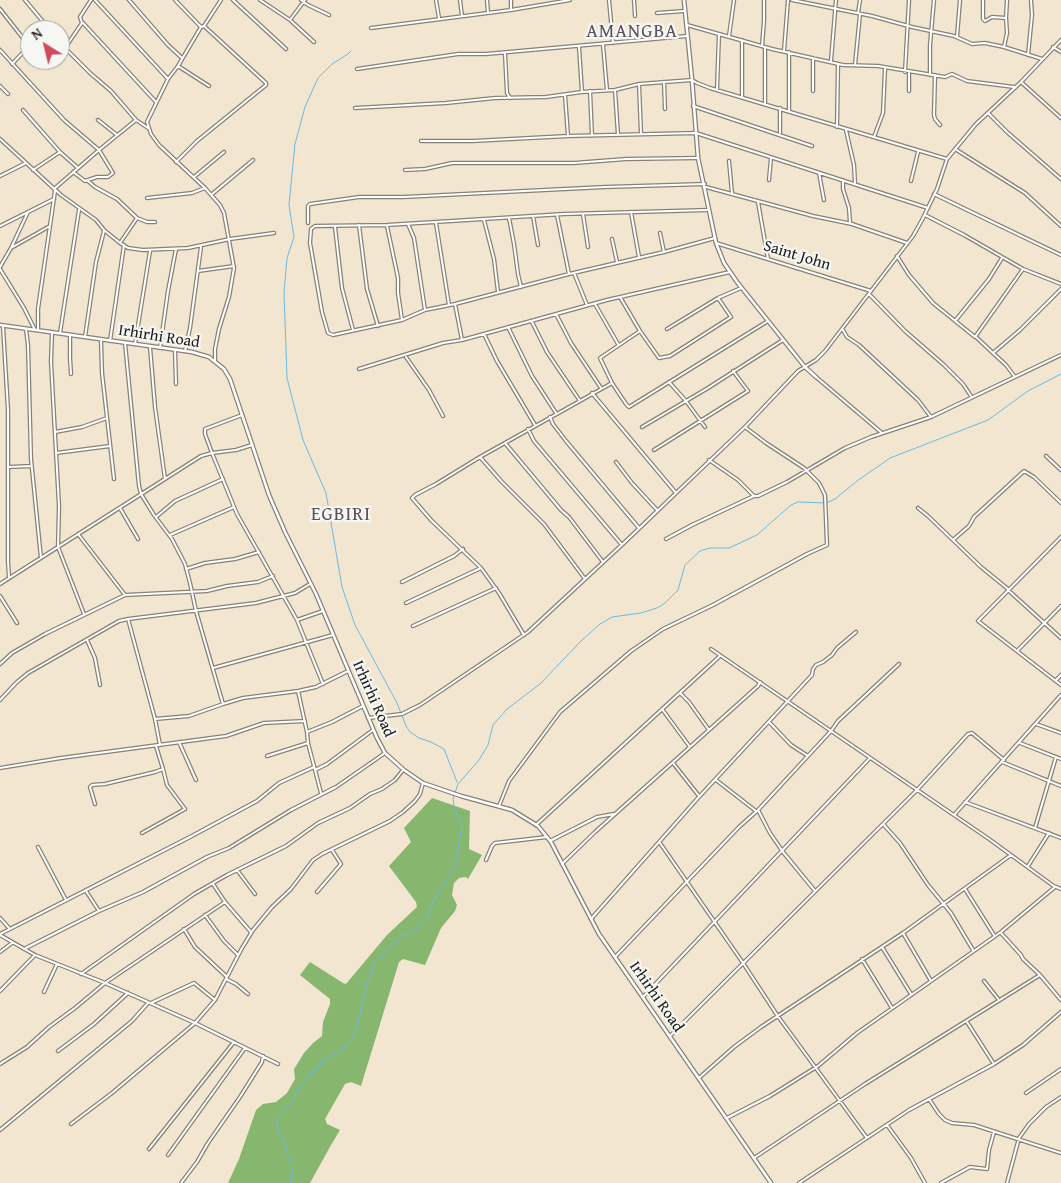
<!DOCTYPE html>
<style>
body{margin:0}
#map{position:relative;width:1061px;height:1183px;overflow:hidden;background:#f2e6d0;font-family:"Gentium Book Plus",serif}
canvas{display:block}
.north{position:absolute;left:20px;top:20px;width:50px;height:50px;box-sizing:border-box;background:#f6f6f2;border:1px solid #9f9f9c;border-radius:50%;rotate:324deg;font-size:14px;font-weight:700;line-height:20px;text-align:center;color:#1c1c1c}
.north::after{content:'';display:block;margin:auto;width:18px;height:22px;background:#d1495b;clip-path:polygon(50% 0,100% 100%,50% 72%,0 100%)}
</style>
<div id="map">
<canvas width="1061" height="1183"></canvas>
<div class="north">N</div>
</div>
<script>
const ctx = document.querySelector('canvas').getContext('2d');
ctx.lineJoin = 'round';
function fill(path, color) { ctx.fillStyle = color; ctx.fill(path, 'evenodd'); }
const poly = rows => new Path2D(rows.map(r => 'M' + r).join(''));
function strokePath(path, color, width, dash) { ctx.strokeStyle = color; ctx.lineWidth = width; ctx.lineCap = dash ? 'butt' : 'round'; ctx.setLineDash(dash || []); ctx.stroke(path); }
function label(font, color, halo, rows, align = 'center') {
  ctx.font = font + ' "Gentium Book Plus",serif'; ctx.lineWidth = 4.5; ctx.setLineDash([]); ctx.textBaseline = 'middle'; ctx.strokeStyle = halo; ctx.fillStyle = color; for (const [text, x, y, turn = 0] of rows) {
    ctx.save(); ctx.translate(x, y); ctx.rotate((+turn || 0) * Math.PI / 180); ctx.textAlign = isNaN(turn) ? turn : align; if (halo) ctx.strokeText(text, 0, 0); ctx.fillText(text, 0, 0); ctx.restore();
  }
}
fill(poly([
 [432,798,470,811,469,849,482,855,468,879,466,877,459,878,454,883,452,895,457,905,455,911,441,928,425,965,403,959,399,962,361,1086,351,1082,345,1084,325,1119,327,1124,340,1130,331,1145,310,1183,228,1183,239,1159,256,1110,263,1104,276,1102,287,1093,295,1079,294,1069,304,1053,313,1043,322,1036,323,1022,330,1004,330,999,300,975,310,962,343,983,346,984,387,935,417,907,416,902,389,866,411,842,404,828]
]), '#87b66e');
strokePath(poly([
 [351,51,348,54,332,64,318,78,305,107,295,144,289,205,294,237,287,258,284,292,287,378,303,440,326,493,342,587,355,625,397,703,406,726,410,732,419,738,431,742,444,749,457,782],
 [290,1183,293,1171,282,1137,277,1128,277,1120,309,1076,325,1060,337,1053,350,1042,356,1031,367,983,375,963,387,949,402,936,416,929,426,920,433,901,453,870,457,857,462,825,454,808,453,798,456,790,458,784,479,760,488,745,493,725,507,709,540,684,581,641,600,624,612,617,641,613,657,608,665,603,678,590,685,565,700,551,710,548,729,548,757,535,791,505,798,502,826,503,835,499,857,481,890,458,988,420,1028,391,1061,374]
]), '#69bae4', 1);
const minor = poly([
 [25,0,50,30],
 [91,0,80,17,82,23,65,48,90,73,111,91,136,120,148,128],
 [95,0,168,79],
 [129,0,168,45,182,58],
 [175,0,201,27],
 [233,0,286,49],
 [260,0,290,20,314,42],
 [301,0,308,5,329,15],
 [436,0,439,18],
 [460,0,462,16],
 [487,0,488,13],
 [609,0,613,43],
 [634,0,635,16],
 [792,0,872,16,912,27,954,36,972,44,985,43,1004,47,1042,59],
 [983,0,983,19,985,21,992,17,1006,18,1007,33,1004,47],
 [0,9,30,47],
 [511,10,511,0],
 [657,13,684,11],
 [858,13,860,0],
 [1006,18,1007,0],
 [290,20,305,0],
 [83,23,156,102],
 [687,25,772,49,843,65,878,66,945,77,952,74,967,81,1014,87],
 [371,28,511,10,570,0],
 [729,36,734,0],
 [957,37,960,0],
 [60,42,65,48,60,53],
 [603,45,607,90],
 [762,46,764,21,764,0],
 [579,47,582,92],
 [1053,47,1061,52],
 [0,50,64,120,99,150,113,173,108,177,97,177,85,181,73,172],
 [784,51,788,0],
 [505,54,507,93,510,98],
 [1028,55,1032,15,1031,0],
 [813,58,813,91],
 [43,60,47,63,53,60],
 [831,61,836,0],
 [12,64,29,46],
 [855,65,860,14],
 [178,66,209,86],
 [357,69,458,54,486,54,687,36],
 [905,72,909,0],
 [930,75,930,45,934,0],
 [935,75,934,115,935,119,940,125],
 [664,82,665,109],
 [1021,82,1061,118],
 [639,84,641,134],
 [0,86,8,94],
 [717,89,719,34],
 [615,90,618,135],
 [590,91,592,136],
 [909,91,909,73],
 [565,95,568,136],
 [742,97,742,40],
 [765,104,765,47],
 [693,106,812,146],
 [355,108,446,103,495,98,546,97,582,92,615,90,639,84,692,80,697,83,710,88,947,159],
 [780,108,780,133],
 [23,110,60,152,78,168],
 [789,111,789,52],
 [988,113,1007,132,1061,179],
 [98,120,117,135],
 [837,127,838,64],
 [846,130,854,165,855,183],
 [874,137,883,113,885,69],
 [0,139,61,195,96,220,104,230,120,243,128,248,143,250,188,248,230,239,274,233],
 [421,141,473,141,568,136,696,133,928,208],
 [955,149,1025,193,1061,226],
 [729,161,732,193],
 [176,162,197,141,266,85,266,83,204,26],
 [33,170,60,152],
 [405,170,425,169,452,163,574,163,626,159,698,158],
 [819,173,824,200],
 [0,176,26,163],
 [194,177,224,152],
 [769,180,771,158],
 [843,180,843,189,849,208,850,223],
 [88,181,95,187,117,199,137,218],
 [911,181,918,152],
 [706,187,813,216,852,224,907,243],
 [54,189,99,150,136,120],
 [934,194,1061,255],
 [211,195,253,160],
 [147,198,192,193,205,188],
 [758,202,768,259],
 [708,210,564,214,387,225,315,226,311,229,310,243,322,312,328,333,333,335,402,320,425,310,455,304,569,274,664,252,715,238],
 [631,212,639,257],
 [583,214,588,247],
 [557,215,569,274],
 [925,215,964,235,1023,269,1061,284],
 [533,216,538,245],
 [509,218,514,244,518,274,521,287],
 [484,220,494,259,498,292],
 [308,223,308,206,310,204,359,197,404,197,605,187,705,184],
 [436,223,449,305],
 [408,224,414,238,425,310],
 [359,225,367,289,378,326],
 [0,226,54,199],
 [387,226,398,278,398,293,402,320],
 [335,227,342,288,353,330],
 [660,233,664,252],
 [612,239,617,262],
 [120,243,137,218,147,222,155,222],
 [716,243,871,291],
 [11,248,28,212],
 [897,256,909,275,933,303,975,337,1023,269],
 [0,267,11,248,50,226],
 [0,269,24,308,35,330],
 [198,271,234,266],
 [574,273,587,305],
 [869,294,905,331,944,365,963,384,971,396],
 [620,297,640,331,659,358,670,356,731,317,718,298],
 [455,304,462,340],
 [595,304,618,344],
 [556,314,571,343,601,388],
 [955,321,989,279,1002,258],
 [532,322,547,352,580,401],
 [3,326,8,410,8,561,9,578],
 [508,327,532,376,556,413],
 [26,329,28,345,31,459,41,558],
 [667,329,718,298,741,288],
 [38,330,38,309,55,191],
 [843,330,847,337,859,345,918,400,931,417],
 [640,331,600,358,612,383,626,404,629,407,768,321],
 [52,332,51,362,59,506,58,547,84,614],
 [60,333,79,210],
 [484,334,497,361,535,425],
 [70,335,70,358,71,374],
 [85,337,96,262,104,231],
 [976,337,993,353],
 [101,340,102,373,114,479],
 [110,341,124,245],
 [125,343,139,486,141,494,154,515,172,539,185,564,190,583,196,611,223,704,243,698,298,691,316,687,348,671],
 [135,344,150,251],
 [150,347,155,407,165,479],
 [160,348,168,291,176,249],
 [175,350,176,384],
 [185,351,190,328,201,247],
 [406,357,429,390,443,416],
 [215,361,215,349,219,329,229,297,234,268,224,213,220,205,205,188,159,145,151,134,147,122,168,79,178,66,201,27,204,26,221,0],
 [359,369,443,343,462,340,607,300,730,272],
 [816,377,882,433],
 [1015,377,1006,365,993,353,1020,330,1061,289],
 [669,382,686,401,705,427],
 [592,393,676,493],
 [550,417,553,424,566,441,639,528],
 [642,427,708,388,783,340],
 [528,429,534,441,622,545],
 [55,432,82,427,107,418],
 [505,443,561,510,569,517,603,562],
 [252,445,236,450,212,453,237,514,297,620,323,684],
 [654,450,748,391,733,371],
 [56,453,110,446],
 [1046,456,1061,470],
 [480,457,502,482,544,524,585,579],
 [709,460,738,480,754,496,758,496,787,482,845,448,871,437,931,417,1061,355],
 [616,462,632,483,657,510],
 [9,467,31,466],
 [120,508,138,539],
 [918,508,928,516,981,567,1008,589],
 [156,517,175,501,223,479],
 [78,534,125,595],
 [170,535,234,507],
 [1061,537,978,621,1061,685],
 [666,539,692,525,754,496],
 [953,540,969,526,974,517,1024,471,1034,477,1061,503],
 [186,569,205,563,235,559,259,552],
 [402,582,454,556,463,549],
 [0,584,201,456,212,453,205,434,205,429,242,415],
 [1008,590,1061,638],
 [0,596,17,623],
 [406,603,481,568],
 [128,619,155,719,160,745],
 [297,620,323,611],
 [413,626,496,588],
 [524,635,499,593,481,568,431,520,412,498,415,495,436,484,480,457,612,383],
 [87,640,95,658,100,685],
 [711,649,989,839,1055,887,1001,932,857,1033,818,1066,770,1096,727,1118],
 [1017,651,1061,606],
 [0,664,12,653,45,634,125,595,207,591,227,586,258,582,273,576],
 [213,668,333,635],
 [1056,680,1061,675],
 [298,691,307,732,308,743,321,793],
 [680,693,689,702,709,730],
 [0,700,17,682,28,673,119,621,128,619,256,603,295,593,310,584],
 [662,709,690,747],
 [368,718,402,714,420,705,528,632,626,541,746,426,798,371,816,360,825,351,913,236,922,220,937,189,947,159,976,124,1021,82,1061,40],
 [155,719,189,716,223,704],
 [769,722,791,745,808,756],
 [1036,724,1061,733],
 [307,732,332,722,363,706],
 [179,742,196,780],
 [1020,743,1061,759],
 [267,756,308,743],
 [1002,762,1061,786],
 [673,763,699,796],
 [0,768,61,758,226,736,264,723,305,721],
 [315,770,327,764,373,730],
 [716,780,756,811],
 [965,802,1061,838],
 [95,804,90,787,92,785,105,784,155,772,163,769,156,746],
 [499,806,509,781,560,712,631,651,663,629,713,605,807,554,827,545,825,495,819,483,804,468,766,443,745,427],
 [758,810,770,833,783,852,815,891],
 [954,815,1061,695],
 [883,824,900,843,928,885,951,913,973,950],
 [536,825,720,656],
 [1035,828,1056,757],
 [142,833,185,809,167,785,163,769],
 [550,841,597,817,614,814],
 [660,843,743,963,777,1015,867,1138],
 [38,847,66,900],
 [486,860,492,846,495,843,547,837],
 [562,864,595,832,709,730,758,686,760,682],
 [1028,866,1049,833],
 [237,870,255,894],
 [1054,886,1061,889],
 [965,889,994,935],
 [86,891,99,911,143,892,207,857,229,848,291,810,336,787,385,753],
 [317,892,341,864,332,850],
 [225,902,251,932],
 [205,915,224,941,238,955],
 [0,918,9,928],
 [591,919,698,798,812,675,813,669,816,665,823,662,832,655,837,648,856,632],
 [184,929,195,947,227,977],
 [903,933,931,981],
 [1001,933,1021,955,1023,959,1040,975,1061,1000],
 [0,934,190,837,257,801,279,783,314,767],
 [0,935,35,955,105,983,195,1023,215,1000,242,948,253,930,272,907,291,889,313,860,322,854,390,821,403,812,415,801,420,794,423,783],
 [882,947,911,994],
 [24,949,99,911],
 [0,952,12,943],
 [615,957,739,827,758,810,831,731,838,721,899,664],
 [862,959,892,1008],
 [81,974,194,894,227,875,286,846,318,823,350,808,370,794,382,789,395,780,403,770],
 [226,979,236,984,248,994],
 [984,981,999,1000],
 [0,991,35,955],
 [44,992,57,964],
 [643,997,870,758],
 [151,1003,194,983,215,1000],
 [967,1022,994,1064],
 [670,1036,917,790,968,734,972,733,1004,760],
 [58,1051,94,1024,128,993],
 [0,1064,27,1047,49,1027,75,1008,105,983,225,902,213,884],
 [699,1078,734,1047,761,1027,903,933,1011,855],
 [1026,1093,1061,1069],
 [929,1099,939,1114,945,1120,952,1123,974,1125,1061,1153],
 [71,1124,112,1093,195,1023,278,1064],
 [887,1125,911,1158,925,1183],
 [0,1130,132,1021,148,1003],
 [149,1149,234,1042],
 [168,1155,245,1048],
 [754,1158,865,1084,1040,975],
 [181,1183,197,1162,208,1143,240,1097,262,1062,263,1056],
 [799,1183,909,1110,994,1064,1023,1045,1061,1012],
 [941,1183,970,1167,987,1169,989,1150,994,1132],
 [1007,1183,1019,1138,1029,1124,1046,1107,1061,1097]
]);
const tertiary = poly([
 [684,0,692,80,698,158,716,243,724,263,737,282,805,367,816,377],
 [0,325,192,352,209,357,224,369,230,379,269,495,285,532,316,594,377,738,385,753,404,770,423,783,461,796,512,810,538,826,551,842,599,934,771,1183]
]);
strokePath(minor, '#878176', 4.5);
strokePath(tertiary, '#878176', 5);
strokePath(minor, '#fff', 2);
strokePath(tertiary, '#fff', 2.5);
label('16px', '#1c1c1c', '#f6f6f2', [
 ["Saint John",797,256,17],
 ["Irhirhi Road",159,337,9],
 ["Irhirhi Road",373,699,66],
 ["Irhirhi Road",656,997,55]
]);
ctx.letterSpacing = '1px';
label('19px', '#5a4f5e', '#f6f6f2', [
 ["AMANGBA",632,32],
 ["EGBIRI",341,515]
]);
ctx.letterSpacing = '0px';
</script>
